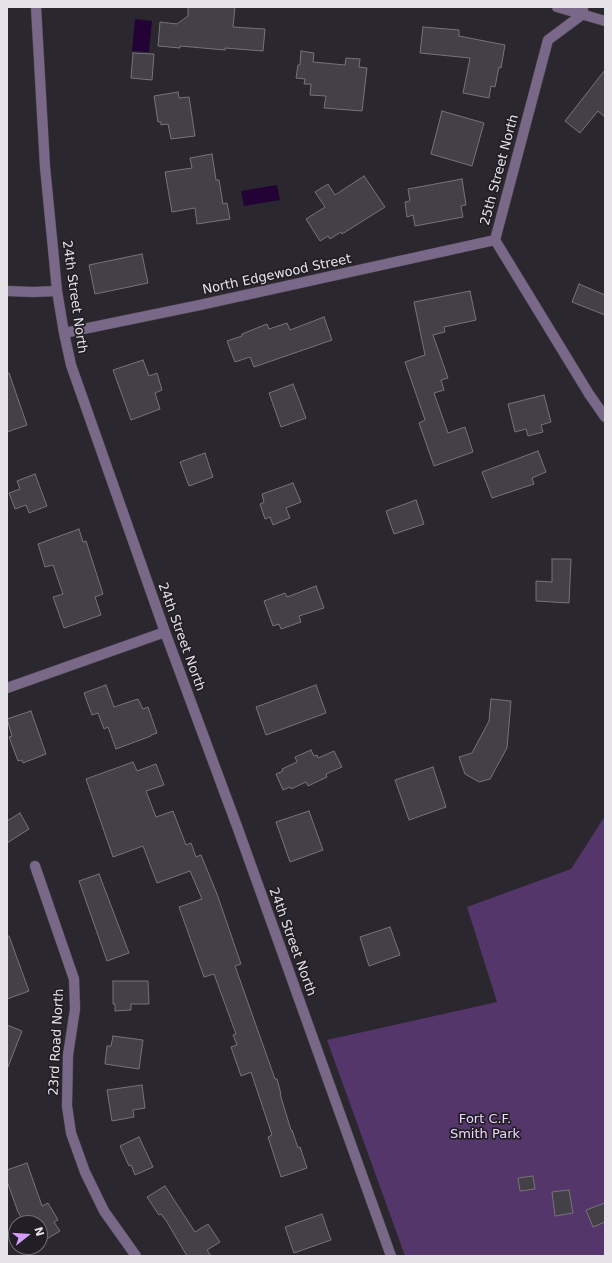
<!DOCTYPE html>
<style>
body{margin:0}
#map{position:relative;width:612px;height:1263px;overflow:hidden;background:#2b272f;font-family:"DejaVu Sans",sans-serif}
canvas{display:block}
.frame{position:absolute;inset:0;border:8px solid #e6e3e8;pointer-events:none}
.north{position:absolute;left:8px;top:1215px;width:40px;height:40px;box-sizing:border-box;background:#221e25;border:1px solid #706d73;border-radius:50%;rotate:73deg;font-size:11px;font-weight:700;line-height:16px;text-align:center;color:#e6e3e8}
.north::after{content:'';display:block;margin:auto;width:14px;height:18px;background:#d49cfb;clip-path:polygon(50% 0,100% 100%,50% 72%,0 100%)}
</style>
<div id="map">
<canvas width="612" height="1263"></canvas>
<div class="frame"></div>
<div class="north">N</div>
</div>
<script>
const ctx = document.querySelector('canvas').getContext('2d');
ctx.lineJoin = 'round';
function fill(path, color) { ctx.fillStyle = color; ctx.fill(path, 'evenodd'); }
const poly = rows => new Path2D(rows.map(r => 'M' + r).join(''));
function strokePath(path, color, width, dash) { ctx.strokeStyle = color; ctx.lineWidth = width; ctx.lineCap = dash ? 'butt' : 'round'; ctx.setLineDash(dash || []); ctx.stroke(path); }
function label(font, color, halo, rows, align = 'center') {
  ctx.font = font + ' "DejaVu Sans",sans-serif'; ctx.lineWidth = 3.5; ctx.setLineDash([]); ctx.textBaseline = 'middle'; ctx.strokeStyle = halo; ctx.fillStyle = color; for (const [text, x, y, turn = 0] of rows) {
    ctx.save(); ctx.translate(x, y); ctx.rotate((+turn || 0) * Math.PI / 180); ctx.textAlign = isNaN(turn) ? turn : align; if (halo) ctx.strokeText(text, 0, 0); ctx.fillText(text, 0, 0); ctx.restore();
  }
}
fill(poly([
 [605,816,605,1256,405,1256,327,1040,497,1002,467,907,571,869]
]), '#55366a');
fill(poly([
 [135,19,152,21,149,52,132,51],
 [277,185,280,200,244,206,241,191]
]), '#230235');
const building = poly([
 [188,7,235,7,233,27,265,29,263,51,225,48,225,50,180,46,180,48,158,46,160,22,177,24,188,16,188,7],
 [423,27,459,30,459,36,505,45,501,68,499,67,495,87,491,86,489,98,463,93,470,58,420,53,423,27],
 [301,51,314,53,313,62,345,65,346,58,360,59,359,67,367,68,362,111,324,108,326,96,310,95,311,84,304,84,305,79,296,78,298,65,300,65,301,51],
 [133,53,154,54,152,80,131,78,133,53],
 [605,70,605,117,598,111,580,133,565,121,605,70],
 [178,92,179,98,189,97,195,136,171,139,168,124,161,125,161,122,158,122,154,96,178,92],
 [442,111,484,123,472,166,431,154,442,111],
 [212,154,216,180,219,180,223,204,227,203,230,219,197,224,195,208,172,212,165,172,192,168,190,158,212,154],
 [364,176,385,207,342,234,341,232,330,239,328,236,320,241,306,219,325,207,315,192,328,184,335,195,364,176],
 [462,179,466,205,461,206,463,217,415,226,413,215,407,217,405,202,410,201,408,189,462,179],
 [142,254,148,283,95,294,89,265,142,254],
 [579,284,605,295,605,315,572,302,579,284],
 [470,291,476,320,444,327,445,332,433,335,448,378,441,380,444,390,434,393,448,433,465,427,473,452,434,466,419,423,425,420,405,362,425,355,414,302,470,291],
 [324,317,332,340,254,367,250,357,235,362,227,341,242,336,242,334,267,324,269,329,287,323,290,330,324,317],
 [143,360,149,376,157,373,162,390,155,393,160,409,131,420,113,370,143,360],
 [7,373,9,373,27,425,7,432,7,373],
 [293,384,306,418,281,427,269,393,293,384],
 [544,395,551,422,541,425,543,432,528,436,526,429,515,432,508,404,544,395],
 [538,451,546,472,532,478,534,484,492,498,482,472,538,451],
 [205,453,213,477,189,486,180,462,205,453],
 [35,474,47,506,29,513,26,505,15,509,9,493,20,489,17,481,35,474],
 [293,483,301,502,286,508,290,518,273,525,270,517,265,519,260,504,264,502,262,494,293,483],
 [416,500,424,524,394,534,386,511,416,500],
 [79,529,83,542,86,541,103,594,95,597,101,615,64,628,53,597,63,594,53,565,45,567,38,544,79,529],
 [552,559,571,559,569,603,536,601,536,581,552,582,552,559],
 [316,586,324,608,299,616,301,622,281,629,279,624,273,626,264,601,285,593,287,597,316,586],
 [106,685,114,707,138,699,143,709,148,707,157,733,151,735,151,736,116,749,108,727,104,729,98,713,92,715,84,693,106,685],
 [316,685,326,713,266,735,256,707,316,685],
 [491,699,511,701,507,748,490,779,479,782,465,774,459,757,472,753,489,721,491,699],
 [31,711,46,754,23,763,22,760,18,761,9,737,12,736,7,719,31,711],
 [311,750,314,756,317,755,318,758,334,751,342,767,326,774,327,777,308,786,306,782,291,789,290,787,283,790,276,774,283,771,282,769,297,762,295,757,311,750],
 [133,762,137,771,156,764,164,785,146,791,156,817,173,811,186,845,191,843,196,857,201,855,217,894,241,964,235,966,275,1079,277,1079,281,1094,280,1094,291,1130,292,1130,298,1148,300,1147,307,1168,281,1177,268,1137,272,1135,251,1072,241,1076,231,1047,237,1045,233,1035,236,1034,214,974,204,977,179,907,202,899,190,871,157,883,143,846,113,857,86,779,133,762],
 [433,767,446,807,409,820,395,780,433,767],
 [309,811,323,850,290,862,276,822,309,811],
 [20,813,29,829,7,843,7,821,20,813],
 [99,874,129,953,107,961,79,881,99,874],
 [390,927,400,955,369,966,360,937,390,927],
 [7,936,9,936,29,991,7,999,7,936],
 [113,981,148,981,149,1004,131,1004,131,1010,115,1011,115,1004,113,1004,113,981],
 [7,1025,22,1031,8,1067,7,1067,7,1025],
 [113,1036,143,1040,139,1069,105,1064,107,1046,111,1046,113,1036],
 [142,1085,145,1108,133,1110,134,1117,112,1121,107,1090,142,1085],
 [139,1137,153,1167,135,1175,131,1165,129,1166,120,1146,139,1137],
 [27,1163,42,1206,48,1203,58,1220,54,1222,60,1231,40,1243,40,1223,25,1223,18,1212,7,1181,7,1170,27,1163],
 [533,1176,535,1189,520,1191,518,1178,533,1176],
 [165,1186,195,1232,208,1224,220,1242,207,1250,211,1256,187,1256,167,1222,161,1214,159,1215,147,1197,165,1186],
 [569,1190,573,1213,555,1216,552,1192,569,1190],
 [605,1203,605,1222,593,1227,586,1210,605,1203],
 [322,1214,331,1240,294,1253,285,1227,322,1214]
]);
fill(building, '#444047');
strokePath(building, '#78737b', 1);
const minor = poly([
 [36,7,45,167,54,259,57,291,64,333,71,365,165,632,238,829,391,1256],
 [557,7,605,21],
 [583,7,583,14,548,40,495,240,589,394,605,417],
 [7,291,33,292,57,291],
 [64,333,200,305,495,240],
 [7,688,165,632],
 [35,866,74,979,75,1009,68,1055,67,1106,71,1133,85,1172,104,1211,136,1256]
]);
strokePath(minor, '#49454d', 11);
strokePath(minor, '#7a6888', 10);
label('13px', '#e6e3e8', '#221e25', [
 ["25th Street North",500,170,-75],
 ["North Edgewood Street",277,275,-12],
 ["24th Street North",74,297,82],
 ["24th Street North",181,637,70],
 ["24th Street North",292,942,70],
 ["23rd Road North",57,1042,-87]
]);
label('13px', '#edd6fe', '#221e25', [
 ["Fort C.F.",485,1120],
 ["Smith Park",485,1135]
]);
</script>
